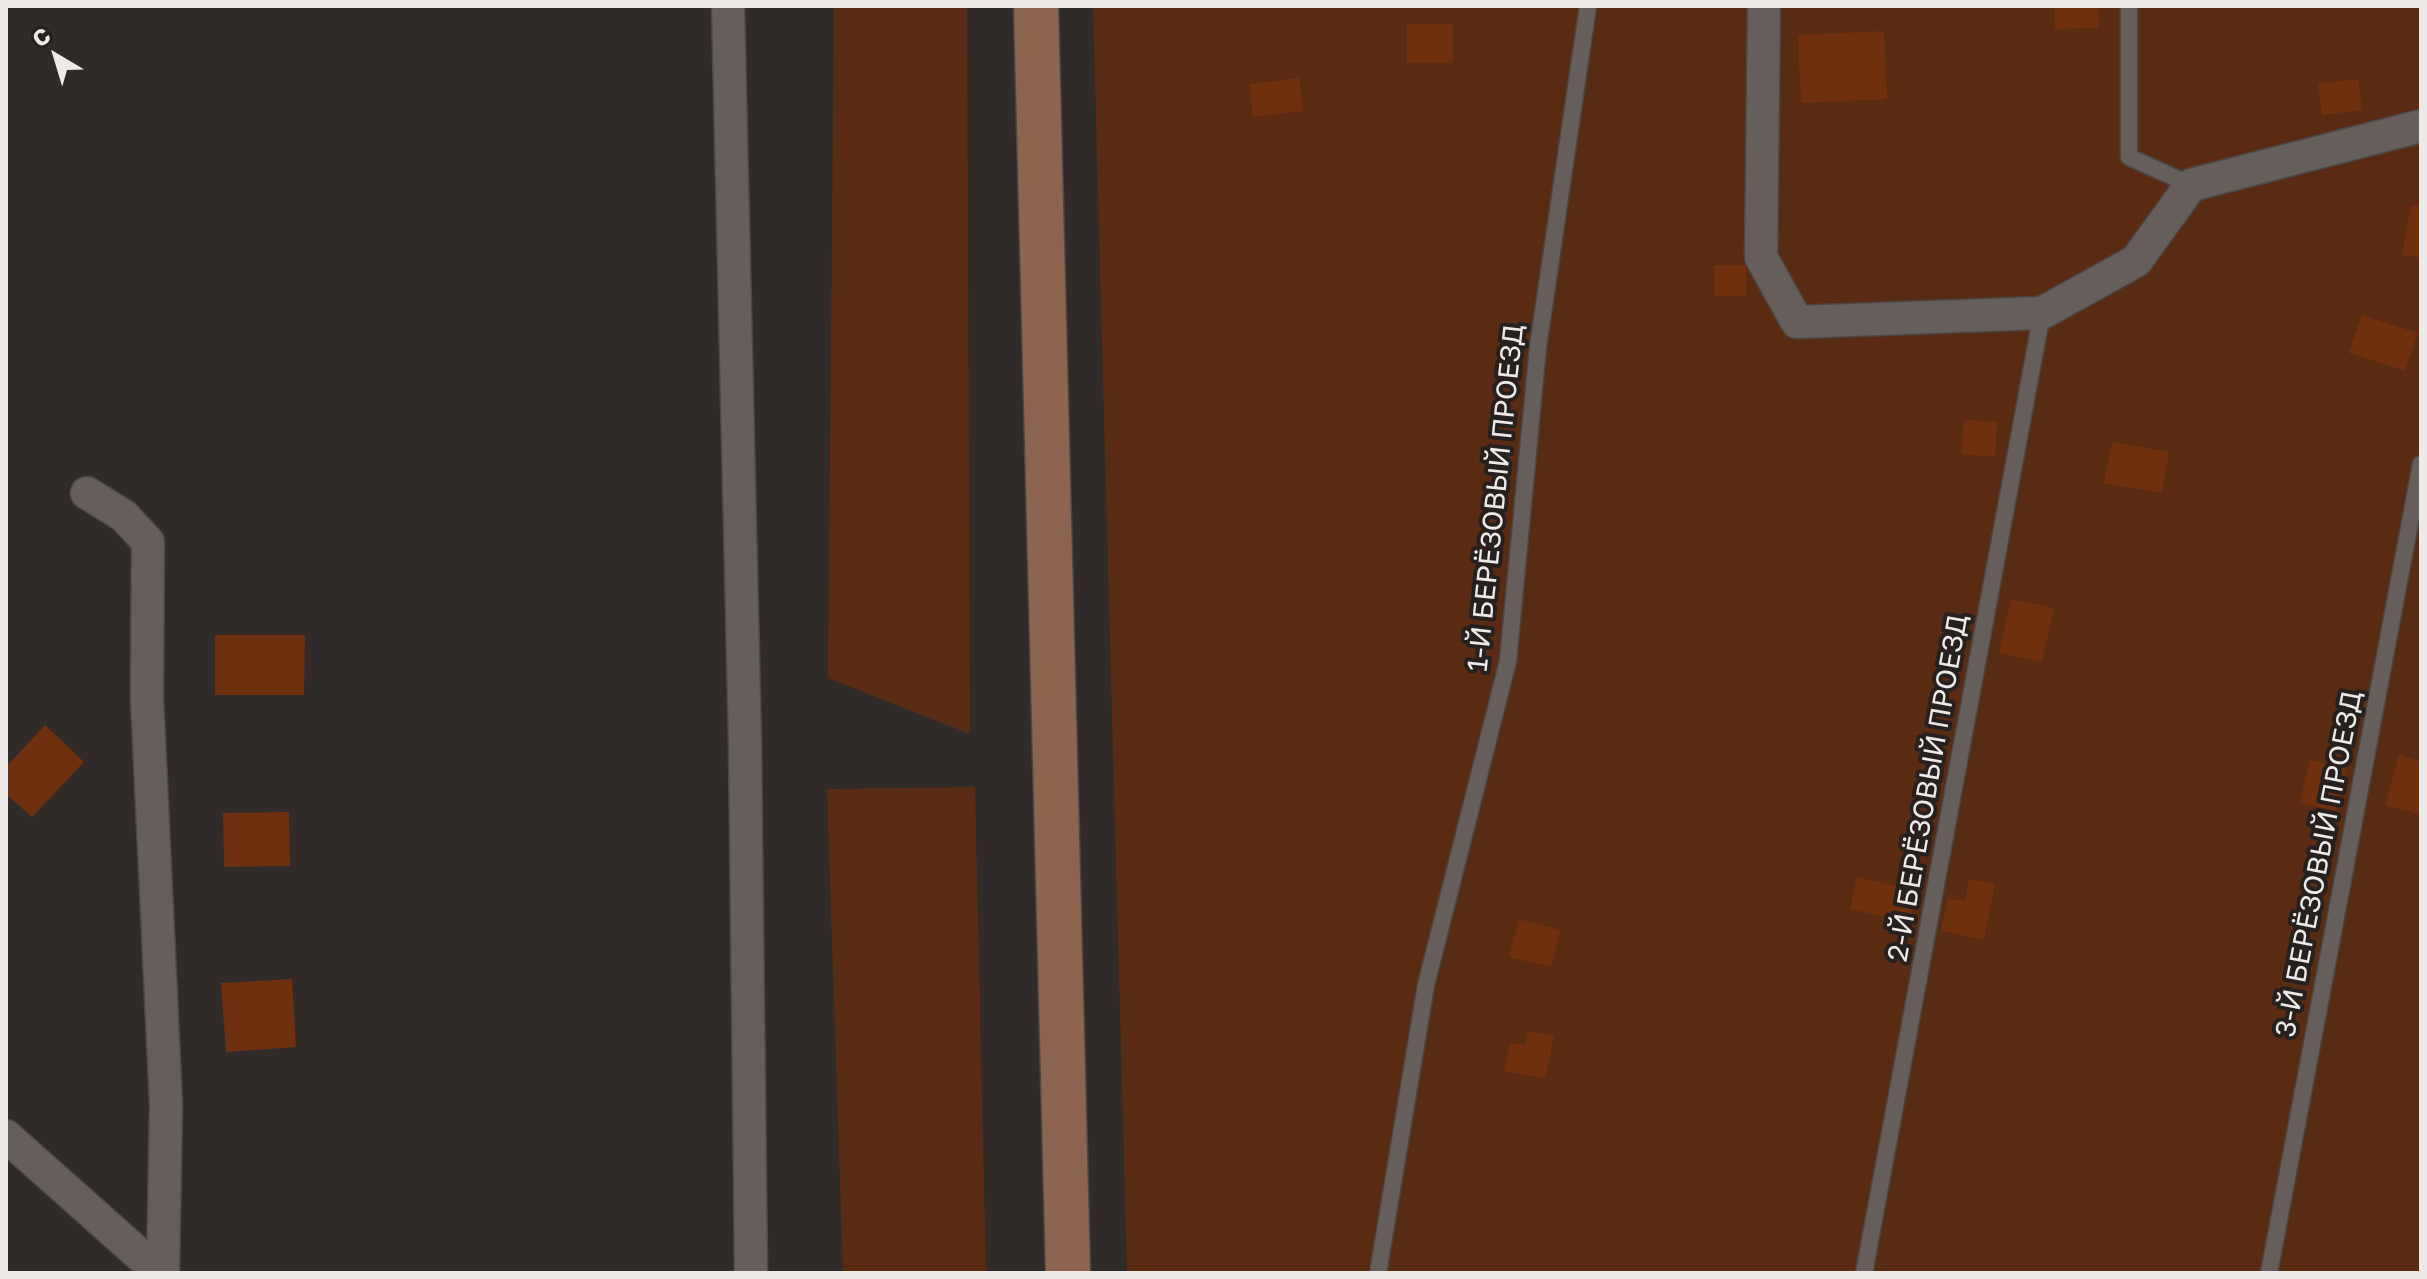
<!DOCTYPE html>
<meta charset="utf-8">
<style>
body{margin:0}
#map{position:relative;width:2427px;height:1279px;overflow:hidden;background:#302a28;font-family:"Golos Text",sans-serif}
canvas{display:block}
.frame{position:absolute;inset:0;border:8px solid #eeeae8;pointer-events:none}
.north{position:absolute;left:16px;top:16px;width:80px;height:80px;-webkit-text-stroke:6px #26211e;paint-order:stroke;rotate:322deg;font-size:22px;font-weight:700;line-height:32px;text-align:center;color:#eeeae8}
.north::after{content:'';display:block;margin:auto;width:28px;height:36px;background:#eeeae8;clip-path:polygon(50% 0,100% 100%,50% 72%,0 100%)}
</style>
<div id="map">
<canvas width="2427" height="1279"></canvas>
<div class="frame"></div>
<div class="north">С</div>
</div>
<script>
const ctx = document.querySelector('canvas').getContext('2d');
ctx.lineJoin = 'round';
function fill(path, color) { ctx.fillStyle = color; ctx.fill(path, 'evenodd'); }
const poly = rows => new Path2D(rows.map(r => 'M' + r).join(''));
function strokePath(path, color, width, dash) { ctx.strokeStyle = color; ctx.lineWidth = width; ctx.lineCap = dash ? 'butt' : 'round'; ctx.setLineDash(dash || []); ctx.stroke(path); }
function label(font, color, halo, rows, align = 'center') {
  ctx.font = font + ' "Golos Text",sans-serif'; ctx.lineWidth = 8; ctx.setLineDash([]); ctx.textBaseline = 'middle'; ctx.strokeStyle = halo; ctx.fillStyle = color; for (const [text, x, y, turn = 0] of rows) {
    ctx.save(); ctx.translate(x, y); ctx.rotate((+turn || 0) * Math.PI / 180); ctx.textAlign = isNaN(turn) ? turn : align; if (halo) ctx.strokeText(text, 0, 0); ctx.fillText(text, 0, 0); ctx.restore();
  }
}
fill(poly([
 [834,6,967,6,970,734,828,678],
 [1093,6,2421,6,2421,1273,1127,1273],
 [975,787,986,1273,843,1273,827,789]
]), '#5a2b13');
fill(poly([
 [2055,6,2098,6,2099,28,2055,29],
 [1407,24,1453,24,1453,63,1407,63],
 [1884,31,1887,99,1801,103,1798,35],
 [1299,78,1303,111,1253,117,1249,84],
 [2358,79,2362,110,2322,115,2318,84],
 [2411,205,2421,206,2421,258,2402,255],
 [1714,265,1746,265,1746,296,1714,296],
 [2362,315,2418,333,2405,371,2349,353],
 [1964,420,1997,422,1995,457,1961,454],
 [2112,442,2169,452,2162,493,2104,483],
 [2011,599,2054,608,2042,662,1999,653],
 [215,635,305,635,304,695,215,695],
 [45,725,84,762,32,817,6,794,6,767],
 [2399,755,2421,762,2421,815,2385,805],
 [2310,760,2346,768,2337,811,2300,803],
 [289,812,290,866,224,867,223,813],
 [1857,877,1917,891,1910,922,1850,909],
 [1969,879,1995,884,1984,940,1941,931,1948,898,1965,901],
 [1519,919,1561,930,1551,967,1509,957],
 [292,979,296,1047,226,1052,221,983],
 [1528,1031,1554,1036,1545,1079,1504,1071,1510,1043,1525,1045]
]), '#6e300f');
const service = poly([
 [2129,6,2129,157,2191,185],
 [1378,1273,1426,985,1508,661,1538,347,1588,6],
 [1864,1273,2042,313],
 [2269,1273,2421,464]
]);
const minor = poly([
 [728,6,745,743,751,1273],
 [1764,6,1761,257,1797,322,2042,313,2136,261,2191,185,2421,126],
 [87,493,124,516,148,542,147,698,166,1104,163,1273],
 [6,1136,160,1273]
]);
const secondary = poly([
 [1036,6,1068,1273]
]);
strokePath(service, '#4b4744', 19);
strokePath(minor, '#4b4744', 35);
strokePath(secondary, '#4b4744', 47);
strokePath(service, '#655e5b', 16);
strokePath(minor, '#655e5b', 32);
strokePath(secondary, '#8c6450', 44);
label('28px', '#eeeae8', '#26211e', [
 ["1-Й БЕРЁЗОВЫЙ ПРОЕЗД",1496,498,-84],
 ["2-Й БЕРЁЗОВЫЙ ПРОЕЗД",1928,788,-80],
 ["3-Й БЕРЁЗОВЫЙ ПРОЕЗД",2319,864,-79]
]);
</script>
